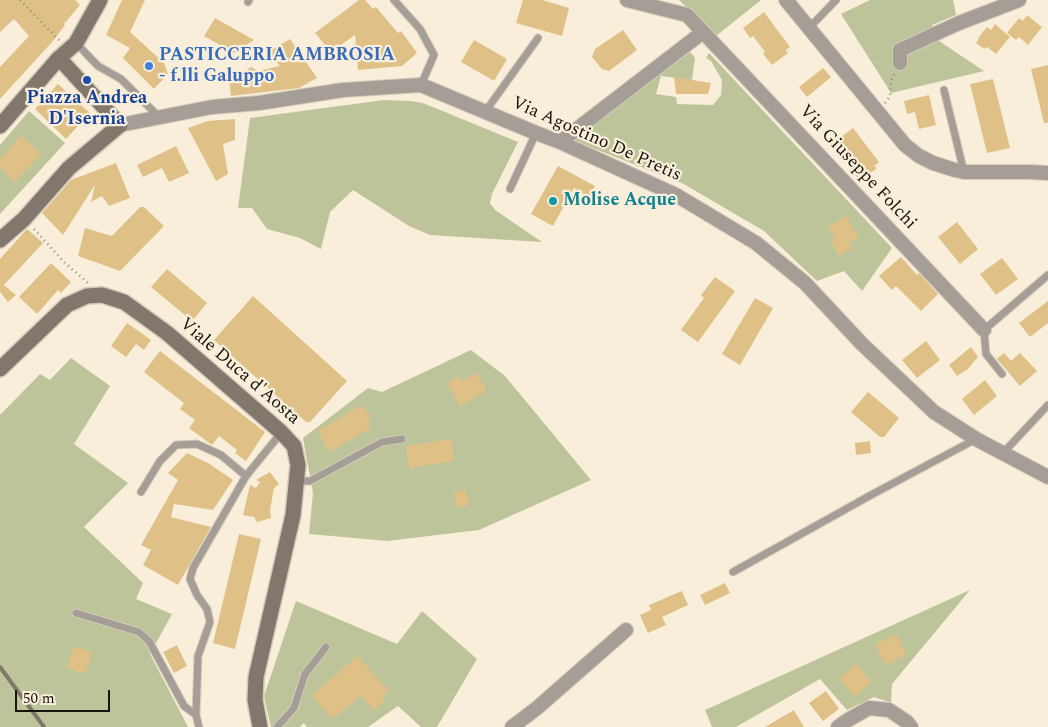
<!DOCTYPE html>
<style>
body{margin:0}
#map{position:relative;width:1048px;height:727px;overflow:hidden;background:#f9eeda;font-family:Spectral,serif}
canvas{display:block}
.scale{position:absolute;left:15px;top:690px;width:95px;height:22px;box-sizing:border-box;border:2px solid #18140d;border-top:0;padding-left:6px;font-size:15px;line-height:18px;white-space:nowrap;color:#18140d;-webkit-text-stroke:4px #f9eeda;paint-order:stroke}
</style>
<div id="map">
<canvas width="1048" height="727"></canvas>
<div class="scale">50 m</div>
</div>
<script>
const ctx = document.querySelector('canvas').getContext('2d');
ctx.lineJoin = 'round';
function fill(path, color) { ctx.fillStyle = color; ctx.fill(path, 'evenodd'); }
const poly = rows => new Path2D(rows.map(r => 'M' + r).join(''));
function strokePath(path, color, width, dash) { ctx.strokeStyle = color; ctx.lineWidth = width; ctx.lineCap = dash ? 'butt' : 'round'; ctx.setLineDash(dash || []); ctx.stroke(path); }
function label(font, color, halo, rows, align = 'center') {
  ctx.font = font + ' Spectral,serif'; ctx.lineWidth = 4.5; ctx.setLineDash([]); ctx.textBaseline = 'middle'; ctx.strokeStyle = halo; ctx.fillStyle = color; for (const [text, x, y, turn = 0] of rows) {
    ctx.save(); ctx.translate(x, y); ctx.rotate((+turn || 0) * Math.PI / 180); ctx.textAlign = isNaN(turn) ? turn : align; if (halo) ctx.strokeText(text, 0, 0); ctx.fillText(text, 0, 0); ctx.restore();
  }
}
fill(poly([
 [679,0,761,0,716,36],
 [870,0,953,0,956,15,932,25,939,41,984,71,891,93,841,14],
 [690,52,695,58,692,80,661,76,656,94,676,97,677,104,713,105,721,95,722,80,711,61,706,58,709,53,892,248,862,291,844,271,817,281,764,231,682,183,572,140],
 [384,100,410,101,423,103,518,142,492,194,490,203,495,210,542,242,430,235,409,226,353,190,330,212,321,249,300,238,267,229,252,208,238,208,250,118],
 [29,111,65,143,0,214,0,145],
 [471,350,505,376,591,480,479,530,387,541,309,534,313,493,303,438,368,388,382,392],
 [71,358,110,386,74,444,128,483,84,527,143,583,136,599,172,614,150,654,188,727,0,727,0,415,40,374,50,380],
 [970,590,892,684,891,703,874,697,847,710,820,679,736,727,712,727,705,710],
 [296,601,397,644,422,611,477,659,437,727,421,727,398,706,368,727,307,727,304,723,300,727,271,727,264,696]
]), '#bec49a');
fill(poly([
 [0,0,75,0,80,5,64,24,65,25,53,41,0,99,0,67,29,36,14,19,0,32],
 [122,0,145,0,130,32,164,63,168,74,154,89,123,58,130,48,106,35],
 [359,0,365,0,373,9,376,7,398,33,401,31,417,53,402,66,358,70,355,35,331,52,315,33],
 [523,0,542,0,569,8,562,36,516,23],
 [764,12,790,47,786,50,788,53,772,65,763,54,765,52,753,36,750,38,743,28],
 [1027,15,1042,27,1028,45,1019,37,1016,40,1007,33,1019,18,1023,21],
 [215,18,254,40,234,53,204,36],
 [995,24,1010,37,996,54,987,47,984,49,976,43,979,39,978,38,987,27,991,30],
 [623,30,637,50,609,71,602,69,592,57,595,49],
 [290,39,317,78,299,88,231,96,229,80,251,67,258,71,280,66,268,52],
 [474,40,507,59,494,81,461,62],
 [1048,65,1048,123,1044,123,1031,69],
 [823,68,831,77,807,97,799,87],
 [674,77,711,83,708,94,676,94],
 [993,79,1010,148,987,153,970,84],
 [58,84,90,113,66,139,35,109],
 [929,95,936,125,919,129,915,112,907,114,904,101],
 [235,119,235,140,223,144,228,174,216,181,188,128,208,121],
 [853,128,879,162,874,166,877,168,860,181,851,170,854,168,842,152,839,154,832,144],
 [21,136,41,154,15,182,0,168,0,159],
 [176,146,189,173,169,182,162,168,143,177,137,165],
 [116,163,130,198,109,206,102,196,91,202,95,185,63,235,42,213,71,180],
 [558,166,595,186,589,197,574,188,553,226,531,214],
 [140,207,144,207,164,226,120,271,78,256,85,228,112,236],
 [846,216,859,237,849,243,852,248,839,256,830,241,835,238,828,227],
 [957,222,978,249,960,264,938,237],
 [27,229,43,243,4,285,16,295,8,302,0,292,0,259],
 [901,257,917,275,919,273,938,294,921,311,896,286,892,290,879,276],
 [1002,258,1018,279,996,295,980,274],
 [51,263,71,282,61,293,58,290,37,314,19,297],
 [167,269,207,303,192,321,151,287],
 [715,277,735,291,698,342,681,330,704,298,701,295],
 [253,296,347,381,310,422,306,422,214,340],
 [755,298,773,308,740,365,722,354],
 [1048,301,1048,323,1030,337,1019,323],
 [127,323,151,340,144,350,136,344,126,357,111,346],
 [926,341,940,360,917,378,902,360],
 [971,347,978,357,968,369,957,376,949,365],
 [160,351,265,432,246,461,235,453,237,450,219,436,212,445,189,428,195,420,180,409,184,403,144,372],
 [1004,353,1011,361,1020,353,1037,371,1020,386,997,359],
 [476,373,487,391,460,406,447,383,459,376,462,381],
 [985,380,997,396,974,415,962,399],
 [868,392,899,418,884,437,880,437,851,412],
 [362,405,370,416,368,422,371,428,329,452,318,431],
 [451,439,454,461,409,468,406,446],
 [870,441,871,453,856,455,855,443],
 [187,453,208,463,233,480,213,510,174,504,171,517,211,527,178,585,143,565,151,550,141,545,178,480,168,473],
 [270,472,279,484,274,488,270,510,271,518,257,522,254,517,243,515,250,485,256,488,260,482,256,480],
 [465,489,470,504,458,508,453,493],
 [239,534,261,539,235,649,213,643],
 [725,583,730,593,705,605,700,595],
 [682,591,688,605,662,617,666,625,648,633,640,615,651,610,649,605],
 [897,634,906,655,885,665,875,644],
 [177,645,187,666,174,673,163,652],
 [74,646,92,652,85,674,67,668],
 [357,656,389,691,382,696,385,700,374,710,361,695,333,719,312,696],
 [856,664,871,682,855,697,839,679],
 [826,691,839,709,823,721,809,703],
 [794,710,804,727,765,727]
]), '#dfc187');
const lane = poly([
 [394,0,420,29,434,55,421,85],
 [248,2,249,0],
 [809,28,836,0],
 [76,43,98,66,121,79,159,117],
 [944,90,964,172],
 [485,112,538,38],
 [510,189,536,133],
 [1002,374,986,354,984,330,1048,275],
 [1003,453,1048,405],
 [296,481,310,481,382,442,402,439],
 [141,492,160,461,176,445,197,444,221,455,246,476],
 [733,572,871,495,976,439],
 [76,613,139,632,149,641,184,706,196,715],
 [199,727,196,715,198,656,210,622,207,609,197,595,190,579,193,568,246,476,281,433],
 [277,727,294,708,305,674,326,647]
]);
const street = poly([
 [627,0,687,15,984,330],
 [786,0,905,145,919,156,933,163,955,170,964,172,1030,172,1048,173],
 [900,63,900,50,959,23,1019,0],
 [120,125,212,107,259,103,343,90,421,85,536,133,560,142,676,195,756,243,805,283,862,344,934,412,976,439,1048,477],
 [560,142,703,32],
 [512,727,537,708,626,630],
 [838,727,848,720,869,708,889,710,907,722,911,727]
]);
const secondary = poly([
 [0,126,59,58,76,43,100,0],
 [0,240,24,219,69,168,120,125,59,58],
 [0,369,67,305,87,296,102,295,124,302,167,333,281,432,294,446,298,465,293,515,256,677,255,700,260,727]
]);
strokePath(lane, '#d5cbb9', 9);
strokePath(street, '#d5cbb9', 16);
strokePath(secondary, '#d5cbb9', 18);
strokePath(poly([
 [20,0,60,41],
 [885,103,890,96,891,81,895,73],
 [34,229,64,262,88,283]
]), '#91897b', 2.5, [1, 4]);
strokePath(lane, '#a59e97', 7);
strokePath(street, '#a59e97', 14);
strokePath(secondary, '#81776d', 15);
strokePath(poly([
 [0,667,44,727]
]), '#7e776a', 4);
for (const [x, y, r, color] of [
 [149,66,5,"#3f7fe0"],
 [87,80,5,"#1a4fb4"],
 [553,201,5,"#0f9aa8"]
]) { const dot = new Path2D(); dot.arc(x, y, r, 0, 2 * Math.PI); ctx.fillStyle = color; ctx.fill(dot); strokePath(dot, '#f9eeda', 2); }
label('bold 18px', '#366cbe', '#f9eeda', [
 ["PASTICCERIA AMBROSIA",159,56],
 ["- f.lli Galuppo",159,77]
], 'left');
label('bold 18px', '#164399', '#f9eeda', [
 ["Piazza Andrea",87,99],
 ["D'Isernia",87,120]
]);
label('18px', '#18140d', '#f9eeda', [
 ["Via Agostino De Pretis",596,140,24],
 ["Via Giuseppe Folchi",857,168,47],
 ["Viale Duca d'Aosta",239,372,41]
]);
label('bold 18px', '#0d838f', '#f9eeda', [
 ["Molise Acque",563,201]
], 'left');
</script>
